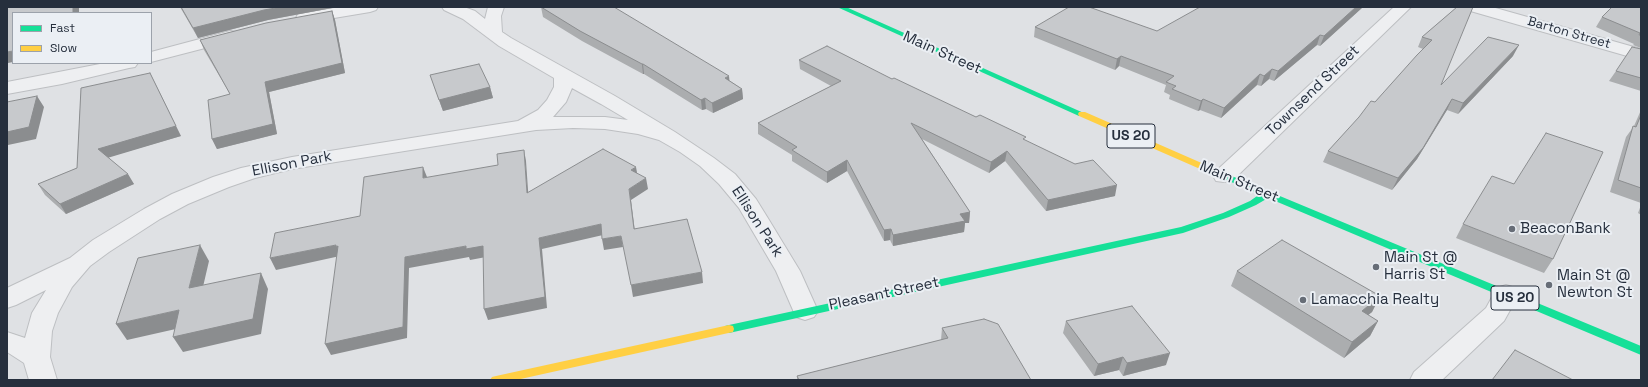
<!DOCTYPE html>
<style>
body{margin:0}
#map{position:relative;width:1648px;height:387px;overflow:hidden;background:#dfe1e4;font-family:"Space Grotesk",sans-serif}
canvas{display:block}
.frame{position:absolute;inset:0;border:8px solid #262f3d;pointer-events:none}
.legend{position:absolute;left:12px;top:12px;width:140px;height:52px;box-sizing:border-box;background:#ebeff4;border:1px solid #9ca2ab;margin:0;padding:5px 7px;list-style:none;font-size:12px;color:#262f3d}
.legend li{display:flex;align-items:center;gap:8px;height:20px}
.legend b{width:20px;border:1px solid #9ca2ab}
</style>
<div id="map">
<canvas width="1648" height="387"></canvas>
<div class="frame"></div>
<ul class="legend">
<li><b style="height:5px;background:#16e098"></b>Fast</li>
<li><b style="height:5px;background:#ffcf43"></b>Slow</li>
</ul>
</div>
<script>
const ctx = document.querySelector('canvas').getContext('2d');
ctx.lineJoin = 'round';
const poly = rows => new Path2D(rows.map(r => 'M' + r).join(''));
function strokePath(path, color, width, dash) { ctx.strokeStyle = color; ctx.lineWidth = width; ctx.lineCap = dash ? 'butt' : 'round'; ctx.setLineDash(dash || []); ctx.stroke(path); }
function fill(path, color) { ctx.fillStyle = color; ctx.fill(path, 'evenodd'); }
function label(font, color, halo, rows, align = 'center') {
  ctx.font = font + ' "Space Grotesk",sans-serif'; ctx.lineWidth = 4; ctx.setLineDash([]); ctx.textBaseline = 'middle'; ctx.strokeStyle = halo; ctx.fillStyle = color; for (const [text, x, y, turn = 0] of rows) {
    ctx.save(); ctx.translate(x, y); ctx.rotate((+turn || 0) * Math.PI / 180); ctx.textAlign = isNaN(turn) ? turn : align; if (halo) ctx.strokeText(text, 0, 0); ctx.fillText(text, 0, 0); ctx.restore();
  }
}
const street = poly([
 [340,7,378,7,376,10,370,12,304,23,298,22,296,18,298,14,340,7],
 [442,7,464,7,475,11,485,19,488,7,504,7,501,16,502,32,511,38,615,96,675,132,714,158,735,174,756,199,769,220,800,271,818,311,814,317,805,320,796,317,776,271,739,208,719,184,700,166,680,152,659,140,638,134,605,129,573,128,536,130,292,169,255,178,229,187,188,204,160,219,109,252,90,266,72,287,58,313,52,331,50,357,57,380,29,380,24,363,7,352,7,332,25,338,32,313,46,290,16,305,7,308,7,288,70,258,93,240,144,209,172,194,213,177,241,168,292,157,518,121,538,110,547,100,554,87,554,78,499,46,463,19,444,10,442,7],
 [572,88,601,104,628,120,605,117,553,117,566,102,572,88],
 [1394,7,1411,7,1232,181,1224,182,1216,181,1213,176,1216,171,1394,7],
 [1465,7,1492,7,1641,49,1641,60,1467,10,1465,7],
 [230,31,236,32,239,36,236,40,151,62,151,52,230,31],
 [105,63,138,63,135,67,129,68,62,84,7,94,7,82,105,63],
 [1506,285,1515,288,1519,294,1504,321,1442,380,1410,380,1414,372,1486,308,1497,288,1506,285]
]);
strokePath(street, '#bdbfc2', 2);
fill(street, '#eeeff1');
fill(poly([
 [837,7,846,7,1086,114,1082,116,1079,116,837,7],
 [1210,167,1641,346,1641,355,1268,198,1256,205,1229,217,1183,233,729,333,725,332,724,329,725,326,729,325,1181,227,1223,213,1250,201,1260,194,1207,172,1206,170,1210,167]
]), '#16e098');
fill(poly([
 [1079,112,1085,112,1213,168,1214,170,1213,172,1207,172,1079,116,1078,114,1079,112],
 [729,325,733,326,734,329,733,332,516,380,490,380,492,377,496,376,729,325]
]), '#ffcf43');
fill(poly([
 [180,7,332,7,332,8,268,20,198,38],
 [541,7,730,81,742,89,743,99,713,113,706,109,702,110,644,74,643,74,582,41,543,17],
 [1363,7,1320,46,1317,45,1274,81,1269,79,1261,86,1257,85,1221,118,1200,110,1198,111,1169,99,1170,95,1164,92,1166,85,1119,66,1115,70,1034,37,1035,27,1157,31],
 [1457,7,1441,85,1513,56,1458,114,1447,110,1417,159,1392,190,1323,162,1328,151,1375,102,1423,49,1418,47,1422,37],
 [1641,7,1641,48,1633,45,1634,44,1596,27,1602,17],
 [332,11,335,20,345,73,269,92,277,134,217,149,212,139,230,94,204,50,200,40],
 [1641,49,1641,91,1609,81,1616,71],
 [799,60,892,79,1025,141,1115,196,1046,211,1005,161,989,173,922,139,970,212,969,223,965,223,964,232,893,246,890,240,884,241,847,171,827,183,792,161,792,155,758,134,758,123,831,86,800,69],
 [430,75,490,87,493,98,443,111,434,86],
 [81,88,181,136,108,157,134,184,66,214,45,195,38,184,77,168],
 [1641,110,1641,203,1610,192,1626,137,1634,126],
 [1641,205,1641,215,1638,213],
 [1463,224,1553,259,1544,273,1456,238],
 [1237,271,1380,296,1372,312,1368,315,1378,321,1370,336,1344,358,1231,286],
 [1066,321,1166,365,1123,376,1119,370,1094,376,1063,333],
 [942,328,1031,380,797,380,797,376,941,340]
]), '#abadaf');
fill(poly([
 [73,7,79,7,79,13,73,13],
 [281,7,332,7,332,8,268,20,198,38,193,28,264,10],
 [1356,7,1363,7,1320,46,1324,36],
 [332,11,335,20,345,73,269,92,277,134,217,149,212,139],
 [1320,35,1317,45,1274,81,1278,71],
 [1519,45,1513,56,1458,114,1463,103],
 [13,51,13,62,8,63,7,65,7,52],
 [1121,56,1119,66,1115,70,1117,59],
 [642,64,643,64,644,74,643,74],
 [1272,69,1269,79,1261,86,1264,76],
 [150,73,181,136,104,159,98,149],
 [1260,74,1257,85,1221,118,1224,108],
 [729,76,730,86,725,78],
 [490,87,493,98,443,111,439,100],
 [742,89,743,99,713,113,712,103],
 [37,96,44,107,36,139,8,145,7,144,7,132],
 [705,98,706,109,702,110,701,100],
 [1203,99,1200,110,1198,111,1201,101],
 [1452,99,1447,110,1417,159,1392,190,1398,178],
 [524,150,526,161,529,204,527,193],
 [1007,151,1005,161,989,173,991,162],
 [847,160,847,171,827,183,827,172],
 [423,167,427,177,423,178],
 [636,167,638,178,631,170],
 [128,174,134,184,66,214,60,204],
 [646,178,648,189,631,200,636,240,634,229,629,189],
 [1117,185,1115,196,1046,211,1048,200],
 [970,212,969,223,965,223,964,232,893,246,893,235,960,214],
 [601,224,603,235,542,249,547,308,488,320,484,309,539,238],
 [891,229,890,240,884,241,884,230],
 [621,236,623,247,604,250,602,239],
 [200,245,209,261,199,304,189,288],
 [336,245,338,246,340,256,276,270,270,258],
 [466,246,483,246,486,257,470,260,469,257,409,268,407,338,331,355,325,344,405,257],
 [702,272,703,283,633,297,631,285],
 [261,273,268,289,261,334,183,352,173,337],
 [1380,296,1372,312,1354,327,1362,311],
 [179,310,189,326,127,340,116,324],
 [1378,321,1370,336,1344,358,1352,342],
 [1170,353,1166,365,1123,376,1127,363],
 [1123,357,1119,370,1094,376,1098,364]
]), '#8b8d8f');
const building = poly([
 [7,7,73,7,73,13,13,13,13,51,7,52,7,7],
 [181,7,281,7,264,10,193,28,181,7],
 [541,7,614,7,729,76,725,78,742,89,712,103,705,98,701,100,643,64,642,64,580,31,541,7],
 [1069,7,1089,7,1157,31,1200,7,1356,7,1324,36,1320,35,1278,71,1272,69,1264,76,1260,74,1224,108,1203,99,1201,101,1172,89,1176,86,1166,82,1174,76,1121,56,1117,59,1035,27,1069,7],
 [1457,7,1473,7,1441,85,1488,37,1519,45,1463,103,1452,99,1423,148,1398,178,1328,151,1359,117,1371,101,1375,102,1417,55,1432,40,1422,37,1457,7],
 [1612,7,1641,7,1641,35,1639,35,1640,33,1602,17,1612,7],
 [332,11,342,63,265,82,273,124,212,139,208,100,230,94,200,40,266,23,332,11],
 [827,46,892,79,894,78,976,117,980,115,1026,137,1023,139,1075,164,1093,160,1117,185,1048,200,1007,151,991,162,911,123,970,212,960,214,965,221,893,235,891,229,884,230,847,160,827,172,792,150,797,147,758,123,841,81,799,60,827,46],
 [1632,47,1641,49,1641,78,1616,71,1632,47],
 [479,64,490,87,439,100,430,75,479,64],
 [150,73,176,126,98,149,128,174,60,204,38,184,77,168,81,88,150,73],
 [37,96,29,127,7,132,7,102,37,96],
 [1641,115,1641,188,1618,180,1633,126,1636,127,1641,115],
 [1546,133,1603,152,1553,259,1463,224,1492,176,1514,184,1546,133],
 [603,149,636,167,631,170,646,178,629,189,634,229,687,219,702,272,631,285,621,236,602,239,601,224,539,238,545,297,484,309,483,246,466,249,466,246,405,257,403,327,325,344,338,246,336,247,336,245,270,258,275,233,360,216,364,177,423,167,423,178,498,165,497,154,524,150,527,193,603,149],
 [1282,240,1380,296,1362,311,1378,321,1352,342,1237,271,1282,240],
 [200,245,189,288,261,273,253,319,173,337,179,310,116,324,138,258,200,245],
 [1132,306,1170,353,1127,363,1123,357,1098,364,1066,321,1132,306],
 [984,319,998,324,1031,380,799,380,797,376,948,338,942,328,984,319],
 [1515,350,1573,380,1492,380,1515,350]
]);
fill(building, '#c7c9cc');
strokePath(building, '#8b8d8f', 1);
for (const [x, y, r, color] of [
 [1512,229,4,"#676d77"],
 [1376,267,4,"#676d77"],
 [1549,285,4,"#676d77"],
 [1303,300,4,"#676d77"]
]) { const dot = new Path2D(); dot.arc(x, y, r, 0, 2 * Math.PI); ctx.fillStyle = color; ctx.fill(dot); strokePath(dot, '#ebeff4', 1.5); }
label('13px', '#262f3d', '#ebeff4', [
 ["Barton Street",1569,33,16]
]);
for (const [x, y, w] of [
 [1131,136,48],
 [1515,298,48]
]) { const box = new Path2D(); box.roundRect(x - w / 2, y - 12, w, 24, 3); ctx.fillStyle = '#ebeff4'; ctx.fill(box); strokePath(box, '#262f3d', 1); }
label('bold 14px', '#262f3d', null, [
 ["US 20",1131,136],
 ["US 20",1515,298]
]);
label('15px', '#262f3d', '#ebeff4', [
 ["Main Street",942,53,24],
 ["Townsend Street",1313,91,-44],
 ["Ellison Park",292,164,-11],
 ["Main Street",1239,182,23],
 ["Ellison Park",757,222,57],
 ["Pleasant Street",884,294,-12]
]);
label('15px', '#262f3d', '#ebeff4', [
 ["BeaconBank",1520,229],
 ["Main St @",1384,258],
 ["Harris St",1384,275],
 ["Main St @",1557,276],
 ["Newton St",1557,293],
 ["Lamacchia Realty",1311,300]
], 'left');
</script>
